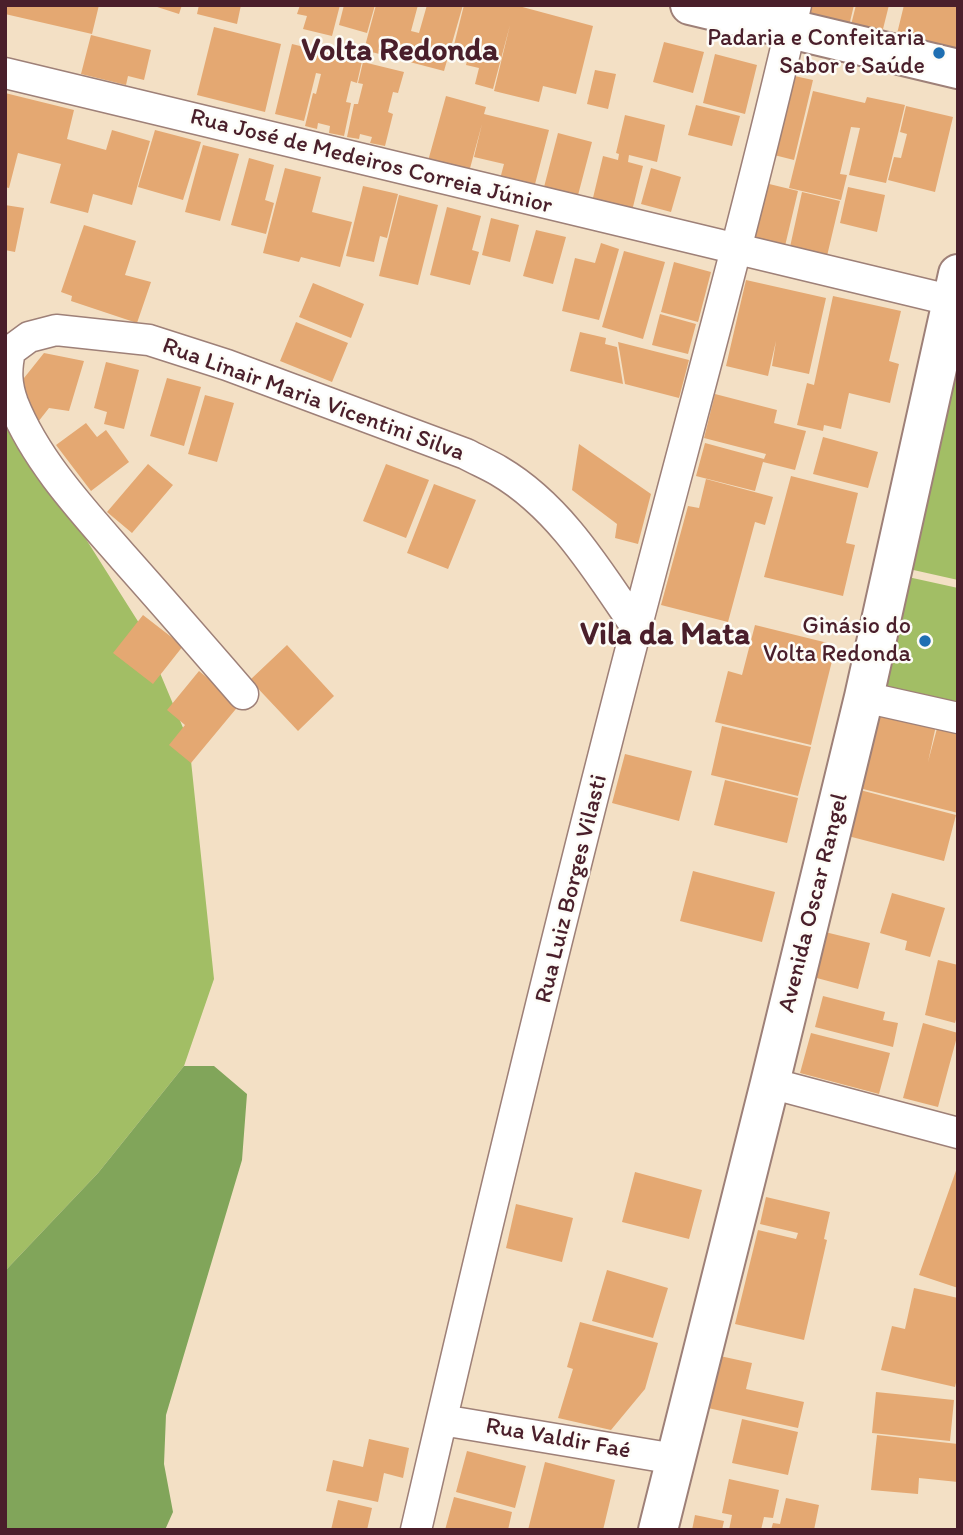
<!DOCTYPE html>
<meta charset="utf-8">
<style>
body{margin:0}
#map{position:relative;width:963px;height:1535px;overflow:hidden;background:#f3e0c5;font-family:Itim,sans-serif}
canvas{display:block}
.frame{position:absolute;inset:0;border:7px solid #4a1f2b;pointer-events:none}
</style>
<div id="map">
<canvas width="963" height="1535"></canvas>
<div class="frame"></div>
</div>
<script>
const c = document.querySelector('canvas').getContext('2d');
c.lineJoin = 'round';
function fill(path, color) { c.fillStyle = color; c.fill(path, 'evenodd'); }
function strokePath(path, color, width, dash) { c.strokeStyle = color; c.lineWidth = width; c.lineCap = dash ? 'butt' : 'round'; c.setLineDash(dash || []); c.stroke(path); }
function drawText(font, color, halo, rows, align = 'center') {
  c.font = font + ' Itim,sans-serif'; c.lineWidth = 5; c.setLineDash([]); c.textBaseline = 'middle'; c.strokeStyle = halo; c.fillStyle = color; for (const [text, x, y, turn = 0] of rows) {
    c.save(); c.translate(x, y); c.rotate((+turn || 0) * Math.PI / 180); c.textAlign = isNaN(turn) ? turn : align; if (halo) c.strokeText(text, 0, 0); c.fillText(text, 0, 0); c.restore();
  }
}
const green = new Path2D(`
 M 958,364 L 958,580 L 909,569 Z
 M 5,411 L 139,623 L 189,742 L 214,979 L 184,1066 L 98,1173 L 5,1271 Z
 M 908,577 L 958,588 L 958,713 L 880,694 Z`);
const forest = new Path2D(`
 M 184,1066 L 214,1066 L 247,1094 L 242,1160 L 166,1415 L 164,1464 L 173,1512 L 165,1530 L 5,1530 L 5,1271 L 98,1173 Z`);
const building = new Path2D(`
 M 5,5 L 99,5 L 92,34 L 5,14 Z
 M 151,5 L 182,5 L 179,14 Z
 M 199,5 L 241,5 L 237,24 L 197,14 Z
 M 300,5 L 340,5 L 332,36 L 303,29 L 307,16 L 297,14 Z
 M 344,5 L 375,5 L 367,33 L 339,25 Z
 M 376,5 L 418,5 L 411,31 L 419,33 L 427,5 L 463,5 L 444,71 L 364,50 Z
 M 464,5 L 515,5 L 593,26 L 576,94 L 543,86 L 539,102 L 494,91 L 510,25 L 493,89 L 475,84 L 479,68 L 466,65 L 470,49 L 454,45 Z
 M 810,5 L 854,5 L 849,26 L 808,16 Z
 M 856,5 L 889,5 L 882,33 L 851,25 Z
 M 904,5 L 958,5 L 958,47 L 944,50 L 896,38 Z
 M 214,27 L 281,44 L 265,112 L 197,95 Z
 M 91,35 L 151,50 L 144,80 L 128,76 L 126,85 L 81,74 Z
 M 664,42 L 704,52 L 693,93 L 653,82 Z
 M 292,44 L 362,61 L 357,83 L 351,81 L 346,102 L 351,103 L 344,136 L 329,133 L 330,126 L 318,123 L 317,129 L 305,126 L 313,93 L 316,94 L 321,74 L 316,73 L 304,121 L 275,114 Z
 M 715,54 L 757,65 L 745,114 L 703,103 Z
 M 363,62 L 404,72 L 398,93 L 393,92 L 388,112 L 393,114 L 385,146 L 370,143 L 372,137 L 360,134 L 359,139 L 347,137 L 354,104 L 358,104 L 363,84 L 358,83 Z
 M 595,70 L 616,74 L 608,109 L 587,104 Z
 M 785,74 L 813,80 L 794,160 L 766,153 Z
 M 813,91 L 865,103 L 867,97 L 905,105 L 886,183 L 849,175 L 860,128 L 851,127 L 840,174 L 847,175 L 841,200 L 789,188 Z
 M 5,93 L 74,110 L 67,139 L 106,150 L 112,130 L 150,141 L 132,205 L 93,194 L 88,213 L 50,203 L 61,164 L 18,153 L 9,188 L 5,187 Z
 M 446,96 L 486,107 L 484,114 L 549,130 L 534,188 L 500,179 L 504,164 L 474,157 L 482,124 L 469,172 L 428,161 Z
 M 696,105 L 740,116 L 732,146 L 688,135 Z
 M 906,106 L 953,117 L 935,192 L 888,180 L 894,157 L 901,158 L 907,134 L 900,132 Z
 M 625,115 L 665,125 L 657,162 L 629,155 L 628,162 L 643,166 L 632,211 L 592,202 L 603,156 L 618,160 L 619,154 L 616,153 Z
 M 155,130 L 201,142 L 183,200 L 138,187 Z
 M 558,133 L 592,142 L 577,199 L 543,191 Z
 M 203,145 L 239,154 L 220,221 L 185,212 Z
 M 249,158 L 274,165 L 265,200 L 274,203 L 266,234 L 231,225 Z
 M 285,168 L 321,177 L 312,212 L 352,222 L 340,267 L 301,257 L 299,262 L 263,253 Z
 M 651,168 L 681,177 L 671,212 L 641,204 Z
 M 761,182 L 798,191 L 785,246 L 748,237 Z
 M 363,186 L 398,194 L 387,238 L 380,236 L 374,262 L 346,256 Z
 M 848,187 L 885,195 L 877,232 L 840,223 Z
 M 802,192 L 840,201 L 827,256 L 790,247 Z
 M 399,195 L 438,205 L 418,285 L 379,276 Z
 M 5,205 L 24,208 L 15,252 L 5,250 Z
 M 447,207 L 481,216 L 472,250 L 479,252 L 470,285 L 430,275 Z
 M 491,218 L 519,225 L 510,262 L 482,255 Z
 M 84,225 L 136,241 L 125,275 L 151,282 L 137,323 L 71,301 L 72,296 L 61,292 Z
 M 536,230 L 566,237 L 553,284 L 523,276 Z
 M 601,243 L 619,249 L 599,320 L 562,311 L 575,258 L 595,263 Z
 M 624,251 L 665,262 L 643,339 L 602,327 Z
 M 674,262 L 711,272 L 698,322 L 661,312 Z
 M 746,280 L 826,298 L 809,374 L 772,366 L 776,341 L 768,376 L 726,366 Z
 M 313,283 L 364,304 L 351,338 L 299,317 Z
 M 833,296 L 901,311 L 889,361 L 899,364 L 890,403 L 849,393 L 841,429 L 824,425 L 823,431 L 797,425 L 807,383 L 814,385 Z
 M 660,314 L 696,324 L 688,354 L 652,345 Z
 M 296,322 L 348,343 L 332,382 L 280,361 Z
 M 580,332 L 606,338 L 605,344 L 617,347 L 623,384 L 570,371 Z
 M 618,342 L 689,360 L 679,398 L 625,384 Z
 M 44,353 L 84,361 L 69,411 L 49,408 L 38,422 L 20,383 Z
 M 106,362 L 139,370 L 124,429 L 104,424 L 107,412 L 94,408 Z
 M 167,378 L 201,387 L 184,446 L 150,436 Z
 M 715,394 L 777,410 L 774,423 L 806,431 L 795,470 L 763,462 L 755,491 L 696,476 L 705,443 L 764,459 L 766,454 L 704,438 Z
 M 205,395 L 234,403 L 217,462 L 188,454 Z
 M 86,423 L 97,437 L 106,430 L 129,462 L 91,491 L 56,445 Z
 M 823,437 L 878,452 L 868,488 L 813,474 Z
 M 579,444 L 651,494 L 638,544 L 615,538 L 617,524 L 572,490 Z
 M 148,464 L 173,485 L 132,533 L 107,512 Z
 M 386,464 L 429,480 L 406,538 L 363,521 Z
 M 791,476 L 858,493 L 846,543 L 855,545 L 843,596 L 764,577 Z
 M 706,479 L 773,497 L 765,525 L 755,522 L 728,622 L 661,605 L 688,506 L 699,508 Z
 M 434,484 L 476,500 L 448,569 L 407,553 Z
 M 143,615 L 183,646 L 153,684 L 113,653 Z
 M 755,625 L 836,645 L 811,745 L 715,722 L 728,671 L 742,675 Z
 M 287,645 L 334,696 L 298,731 L 250,680 Z
 M 199,671 L 240,704 L 191,763 L 169,745 L 185,725 L 167,710 Z
 M 881,707 L 937,721 L 928,762 L 939,721 L 958,726 L 958,813 L 859,788 Z
 M 722,726 L 811,747 L 798,796 L 711,775 Z
 M 625,754 L 692,771 L 679,821 L 612,803 Z
 M 725,780 L 798,798 L 787,843 L 714,825 Z
 M 860,790 L 956,815 L 944,861 L 848,836 Z
 M 693,871 L 775,892 L 762,942 L 680,921 Z
 M 892,893 L 945,908 L 930,957 L 905,950 L 907,941 L 880,933 Z
 M 825,932 L 870,943 L 858,989 L 813,977 Z
 M 938,960 L 958,965 L 958,1012 L 955,1023 L 925,1015 Z
 M 823,996 L 885,1012 L 883,1020 L 898,1023 L 893,1047 L 815,1027 Z
 M 923,1023 L 958,1033 L 938,1107 L 903,1098 Z
 M 811,1033 L 890,1053 L 879,1094 L 800,1073 Z
 M 958,1165 L 958,1288 L 919,1275 Z
 M 635,1172 L 702,1190 L 689,1239 L 622,1222 Z
 M 766,1197 L 830,1212 L 824,1239 L 827,1240 L 804,1340 L 735,1324 L 758,1230 L 796,1239 L 798,1233 L 760,1224 Z
 M 516,1204 L 573,1218 L 562,1262 L 506,1248 Z
 M 607,1270 L 668,1288 L 653,1338 L 592,1321 Z
 M 914,1288 L 958,1298 L 958,1374 L 955,1387 L 881,1370 L 892,1326 L 905,1329 Z
 M 580,1322 L 658,1343 L 645,1389 L 611,1430 L 558,1418 L 573,1369 L 567,1367 Z
 M 720,1356 L 752,1363 L 746,1389 L 804,1402 L 798,1428 L 708,1408 Z
 M 876,1392 L 954,1400 L 950,1441 L 872,1433 Z
 M 742,1419 L 798,1432 L 788,1475 L 732,1463 Z
 M 877,1435 L 958,1444 L 958,1482 L 919,1478 L 918,1494 L 871,1490 Z
 M 369,1439 L 409,1448 L 403,1478 L 384,1473 L 378,1502 L 326,1491 L 333,1460 L 363,1467 Z
 M 467,1451 L 526,1466 L 515,1508 L 456,1492 Z
 M 545,1462 L 615,1480 L 603,1530 L 528,1530 Z
 M 729,1479 L 779,1490 L 773,1518 L 764,1517 L 761,1530 L 729,1530 L 732,1515 L 722,1513 Z
 M 454,1497 L 512,1512 L 508,1530 L 445,1530 Z
 M 786,1498 L 819,1505 L 814,1530 L 771,1530 L 773,1523 L 780,1524 Z
 M 338,1500 L 372,1508 L 367,1530 L 331,1530 Z
 M 695,1515 L 724,1521 L 722,1530 L 692,1530 Z`);
const minor = new Path2D(`
 M 5,73 L 958,302
 M 243,694 C 204,649 164,603 124,558 C 83,511 36,461 13,403 C 6,384 6,370 10,351 L 29,337 L 56,330 L 149,340 L 227,365 L 466,454 C 477,460 489,465 499,471 C 560,507 598,571 637,628
 M 864,697 L 958,718
 M 770,1083 L 958,1133
 M 442,1420 L 675,1459
 M 416,1530 C 486,1227 559,925 637,625 C 691,418 748,213 796,5`);
const major = new Path2D(`
 M 690,5 L 958,69
 M 658,1530 L 770,1083 L 864,697 L 958,274`);
const markers = [
 [939,53,7,"#1f6fb2"],
 [925,641,7,"#1f6fb2"]
];
const poiNames = [
 ["Padaria e Confeitaria",925,39],
 ["Sabor e Saúde",925,67],
 ["Ginásio do",911,627],
 ["Volta Redonda",911,655]
];
const streetNames = [
 ["Rua José de Medeiros Correia Júnior",371,162,14],
 ["Rua Linair Maria Vicentini Silva",313,400,20],
 ["Rua Luiz Borges Vilasti",572,889,-76],
 ["Avenida Oscar Rangel",814,903,-76],
 ["Rua Valdir Faé",558,1439,10]
];
const districtNames = [
 ["Volta Redonda",400,52],
 ["Vila da Mata",665,636]
];
fill(green, '#a2be65');
fill(forest, '#81a55a');
fill(building, '#e4a872');
strokePath(minor, '#9e8078', 33);
strokePath(major, '#9e8078', 42);
strokePath(minor, '#fff', 30);
strokePath(major, '#fff', 38);
for (const [x, y, r, color] of markers) { const dot = new Path2D(); dot.arc(x, y, r, 0, 2 * Math.PI); c.fillStyle = color; c.fill(dot); strokePath(dot, '#fdfcf7', 2.5); }
drawText('24px', '#4a1f2b', '#fdfcf7', poiNames, 'right');
drawText('24px', '#4a1f2b', '#fdfcf7', streetNames);
drawText('bold 32px', '#4a1f2b', '#fdfcf7', districtNames);
</script>
